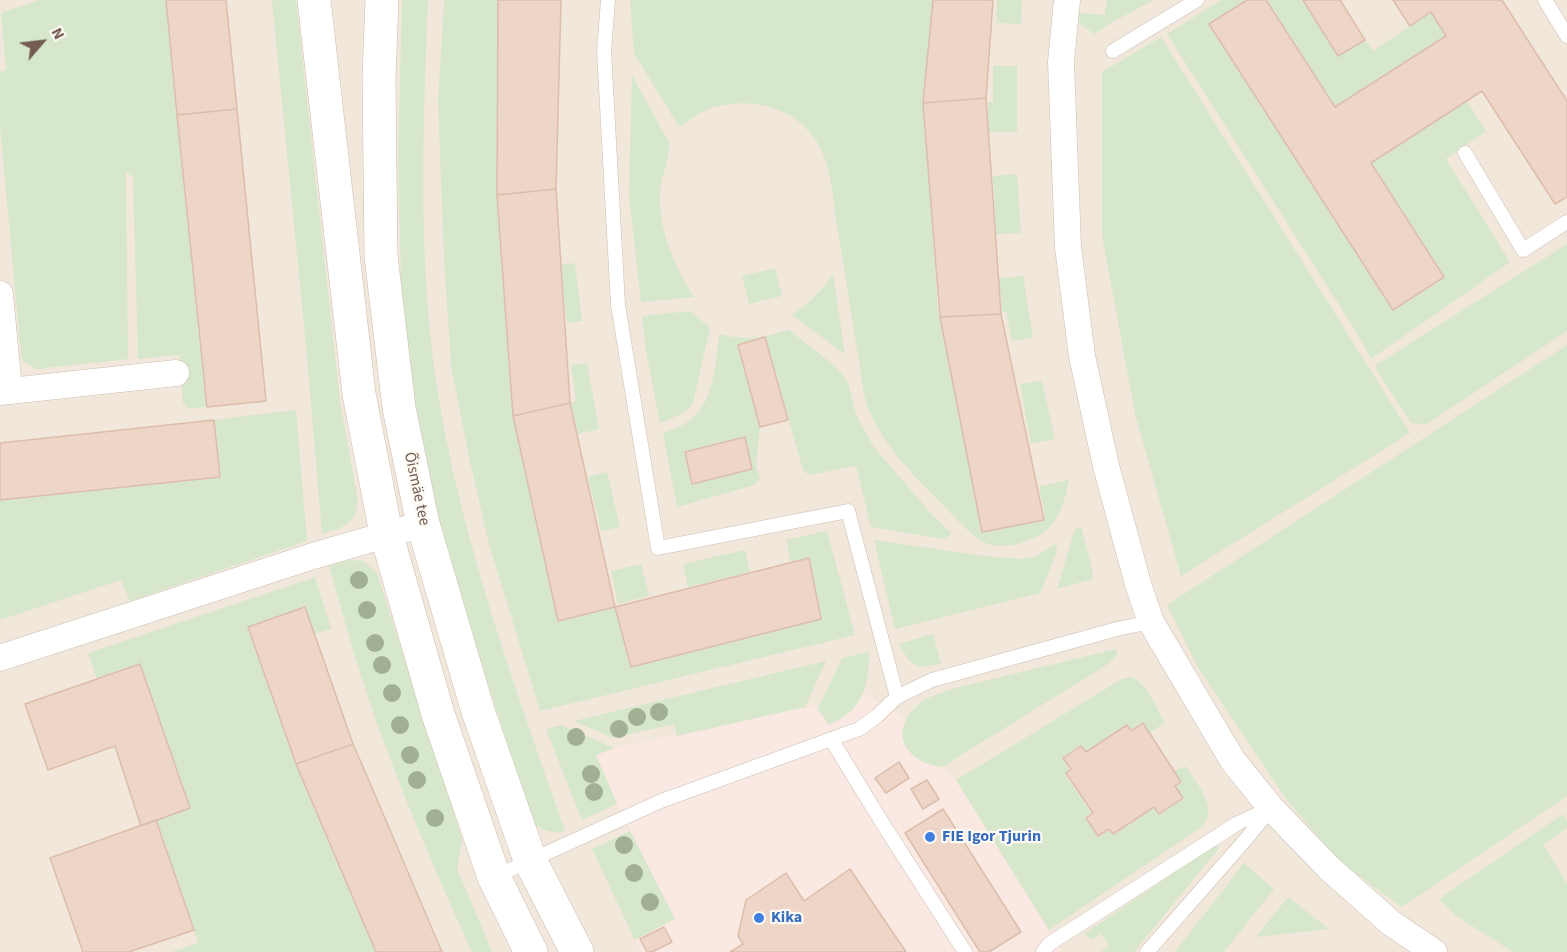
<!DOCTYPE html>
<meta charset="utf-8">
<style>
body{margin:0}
#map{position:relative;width:1567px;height:952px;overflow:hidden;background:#fbf5ec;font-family:"Source Sans 3",sans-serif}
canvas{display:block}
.north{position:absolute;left:12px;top:12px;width:60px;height:60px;-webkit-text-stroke:4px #fdf9f3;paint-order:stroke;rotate:62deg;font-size:16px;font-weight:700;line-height:24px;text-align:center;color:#735d52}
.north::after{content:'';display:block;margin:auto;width:21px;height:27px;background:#735d52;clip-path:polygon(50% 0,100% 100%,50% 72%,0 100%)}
</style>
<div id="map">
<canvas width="1567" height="952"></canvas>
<div class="north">N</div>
</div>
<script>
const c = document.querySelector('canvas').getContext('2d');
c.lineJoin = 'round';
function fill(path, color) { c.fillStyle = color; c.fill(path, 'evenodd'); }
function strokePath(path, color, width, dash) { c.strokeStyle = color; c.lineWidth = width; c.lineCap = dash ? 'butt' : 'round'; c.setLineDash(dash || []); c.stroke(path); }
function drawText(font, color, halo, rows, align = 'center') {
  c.font = font + ' "Source Sans 3",sans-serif'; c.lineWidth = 4.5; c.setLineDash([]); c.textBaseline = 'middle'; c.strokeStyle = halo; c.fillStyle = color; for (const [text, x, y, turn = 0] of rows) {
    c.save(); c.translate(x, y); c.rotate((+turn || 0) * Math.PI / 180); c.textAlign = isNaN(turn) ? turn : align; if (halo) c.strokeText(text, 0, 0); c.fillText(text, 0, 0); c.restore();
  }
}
const residential = new Path2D(`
 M 0,0 L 1567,0 L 1567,952 L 0,952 Z`);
const commercial = new Path2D(`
 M 864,693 L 906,719 L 903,738 L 906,749 L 915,757 L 927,764 L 942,767 L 956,780 L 1061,950 L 1059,952 L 642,952 L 635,940 L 675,919 L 617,804 L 596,755 L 614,748 L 813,706 L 830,725 L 853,710 Z`);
const green = new Path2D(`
 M 39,0 L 166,0 L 207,407 L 189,409 L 183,403 L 179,355 L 138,359 L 133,177 L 126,172 L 128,359 L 37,369 L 23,362 L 21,354 L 0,126 L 0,72 L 6,70 L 1,13 Z
 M 272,0 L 296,0 L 340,401 L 358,501 C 355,526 343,527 322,534 L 307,357 Z
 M 402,0 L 428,0 C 423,125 418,258 436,381 C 459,535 514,684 565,831 C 551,834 545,831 533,824 L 441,537 L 421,443 L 410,371 L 401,282 L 398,154 Z
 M 444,0 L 498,0 L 497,195 L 513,416 L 558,620 L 615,607 L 632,667 L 821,619 L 809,559 L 791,563 L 786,540 L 827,531 L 855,635 L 540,711 L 489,544 L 469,457 L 451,365 L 444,259 L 438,102 Z
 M 630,0 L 936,0 L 925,105 L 938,316 L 942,317 L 983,531 L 1045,518 L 1039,486 L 1069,480 C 1063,510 1055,532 1024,542 C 1015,545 998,548 988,544 C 975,539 956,519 947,509 C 918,480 885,448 869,410 C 862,394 862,377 859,361 C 851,316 845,271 837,226 C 833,200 831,160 815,139 C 793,106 750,97 714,107 C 702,110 689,121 679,127 L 634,53 Z
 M 997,0 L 1022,0 L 1021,24 L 996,23 Z
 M 1107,0 L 1154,0 L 1109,24 L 1095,34 L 1081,25 L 1078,13 L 1105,15 Z
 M 1221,0 L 1247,0 L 1210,24 L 1393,310 L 1444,277 L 1371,163 L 1467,101 L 1486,131 L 1446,159 L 1510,262 L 1371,359 L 1357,333 L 1167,34 Z
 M 1266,0 L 1303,0 L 1338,56 L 1365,40 L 1373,51 L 1431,12 L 1446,36 L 1335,107 Z
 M 1161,37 L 1410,433 L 1181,576 L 1135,414 L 1102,235 L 1102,72 Z
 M 993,66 L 1017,66 L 1017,132 L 988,132 L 988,102 L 993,102 Z
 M 632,75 L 669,143 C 670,160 661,176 660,193 C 659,232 674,265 694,297 L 641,302 L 629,196 Z
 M 1017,174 L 1021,233 L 996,234 L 993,176 Z
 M 1567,244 L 1567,331 L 1427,424 L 1411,423 L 1377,371 L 1376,365 Z
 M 575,263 L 582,321 L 567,323 L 560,265 Z
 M 775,268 L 782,296 L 749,304 L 742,276 Z
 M 833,274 L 845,354 L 792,315 C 808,304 822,291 833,274 Z
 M 1023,276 L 1033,337 L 1012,341 L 1006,312 L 1002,312 L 999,278 Z
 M 690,311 L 710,328 L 693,403 L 686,412 L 660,423 L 646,351 L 642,316 Z
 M 789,330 L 836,367 L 848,382 L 856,414 L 873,446 L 934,517 L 952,534 L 943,539 L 871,527 L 856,466 L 809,475 L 803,470 L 765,337 L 738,345 L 760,427 L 756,466 L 760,479 L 754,485 L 677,507 L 663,433 C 674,429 688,424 696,415 C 713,398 717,358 719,334 C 748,341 761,338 789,330 Z
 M 1567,345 L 1567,796 L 1402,907 L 1341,863 L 1287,800 L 1199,669 L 1167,605 Z
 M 587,363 L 599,429 L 578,434 L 571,403 L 576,401 L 571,365 Z
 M 1038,381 L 1042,382 L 1055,439 L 1031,444 L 1020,384 Z
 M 296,410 L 307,541 L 130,601 L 121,580 L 0,620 L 0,500 L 220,477 L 214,420 Z
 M 607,472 L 620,527 L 601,531 L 588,477 Z
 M 1081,527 L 1093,573 L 1092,579 L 1057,589 L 1075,529 Z
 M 874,540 L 985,556 L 1023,559 L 1036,556 L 1057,543 L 1056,554 L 1040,593 L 895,629 Z
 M 745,550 L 750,572 L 688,587 L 683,564 Z
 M 349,560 L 363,561 L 377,573 L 462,839 L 457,868 L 492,952 L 472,952 C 441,884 411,815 385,745 C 363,687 346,627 329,566 Z
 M 641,564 L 649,596 L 618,604 L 611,571 Z
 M 315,577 L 331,629 L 314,634 L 249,628 L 296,764 L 376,952 L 171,952 L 198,943 L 156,820 L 190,808 L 140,664 L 97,679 L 88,653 Z
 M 933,634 L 941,664 L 919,667 L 909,661 L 899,644 Z
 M 1116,649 L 1117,655 L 1108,664 L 942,767 C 906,762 887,733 918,705 C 928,696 943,692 956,688 Z
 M 869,652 C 869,686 863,710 829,725 L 818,709 L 842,658 Z
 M 826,661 L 805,707 L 677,736 L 674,724 L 613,738 L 574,721 Z
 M 1131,677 C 1148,684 1156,708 1165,723 L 1150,732 L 1143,723 L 1132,730 L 1127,724 L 1086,751 L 1081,745 L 1063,757 L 1069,769 L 1065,774 L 1091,813 L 1086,818 L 1098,838 L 1109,830 L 1113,835 L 1154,808 L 1159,815 L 1184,798 L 1176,787 L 1182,782 L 1174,771 L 1185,766 C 1197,783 1218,806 1203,826 L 1049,930 L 956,780 L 1122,679 Z
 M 561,725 L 614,748 L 596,755 L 617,804 L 582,820 L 546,729 Z
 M 1563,814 L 1567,821 L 1567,828 L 1543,845 L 1567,883 L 1567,952 L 1513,952 L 1455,915 L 1439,899 Z
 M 630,831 L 675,919 L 635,940 L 592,849 Z
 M 1214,846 L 1220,847 L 1134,952 L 1101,952 L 1109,945 L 1101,934 L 1091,940 L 1085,933 Z
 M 1244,863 L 1274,889 L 1224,952 L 1175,952 Z
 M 1288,897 L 1329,929 L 1256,937 Z`);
const building = new Path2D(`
 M 166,0 L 226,0 L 237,109 L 177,115 Z
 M 498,0 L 561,0 L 556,189 L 497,195 Z
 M 933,0 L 993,0 L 986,98 L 923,103 Z
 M 1247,0 L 1266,0 L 1335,107 L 1446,36 L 1431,12 L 1410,26 L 1393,0 L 1502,0 L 1567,101 L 1567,197 L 1555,204 L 1482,91 L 1371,163 L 1444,277 L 1393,310 L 1209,24 Z
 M 1303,0 L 1340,0 L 1365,40 L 1338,56 Z
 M 986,98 L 1001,314 L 940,317 L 923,103 Z
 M 237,109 L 266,401 L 207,407 L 177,115 Z
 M 556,189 L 570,403 L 513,416 L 497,195 Z
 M 1001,314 L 1044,520 L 982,532 L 940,317 Z
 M 765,337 L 788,420 L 760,427 L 738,345 Z
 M 570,403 L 615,607 L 558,621 L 513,416 Z
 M 214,420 L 220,477 L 0,500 L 0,443 Z
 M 745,437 L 752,469 L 692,484 L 685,452 Z
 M 809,558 L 821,619 L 631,667 L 615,607 Z
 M 305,607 L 353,744 L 296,764 L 248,627 Z
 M 140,664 L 190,808 L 141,826 L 115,746 L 48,770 L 25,704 Z
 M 1143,723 L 1181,782 L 1175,786 L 1183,798 L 1159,814 L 1154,807 L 1113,834 L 1109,829 L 1098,836 L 1086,818 L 1093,813 L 1066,773 L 1071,769 L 1063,758 L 1081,746 L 1086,752 L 1127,725 L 1131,731 Z
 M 353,744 L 367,776 L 442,952 L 376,952 L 296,764 Z
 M 899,762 L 909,778 L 886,793 L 875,778 Z
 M 927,780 L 939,799 L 923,809 L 911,789 Z
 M 943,809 L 1021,932 L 989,952 L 980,952 L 905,833 Z
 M 156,820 L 194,930 L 129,952 L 83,952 L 50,858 Z
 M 850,869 L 906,952 L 730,952 L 743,944 L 738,936 L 746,900 L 786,873 L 804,901 Z
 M 664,927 L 672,942 L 652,952 L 647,952 L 640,939 Z`);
const lane = new Path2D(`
 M 1545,0 L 1567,36
 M 1113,51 L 1197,0
 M 1465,153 L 1523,250 L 1567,222
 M 897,697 L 932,680 L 1117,629 L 1151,622
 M 831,739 L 883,824 L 965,952
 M 494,877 L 661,801 L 859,729 L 877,716 L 897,697 L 848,511 L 658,548 L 618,305 L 604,51 L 608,0
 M 1043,952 L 1049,944 L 1238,823 L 1271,808 L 1247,838 L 1147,952`);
const street = new Path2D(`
 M 1067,0 L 1061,62 L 1068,247 L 1082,356 L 1106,466 L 1138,584 L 1151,622 L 1233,761 L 1271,808 L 1329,868 L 1391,923 L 1434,952
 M 0,294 L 9,390
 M 0,392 L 176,373
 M 0,658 L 313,556 L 423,524`);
const secondary = new Path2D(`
 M 314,0 L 359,394 L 386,533 L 438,714 L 494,877 L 531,952
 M 382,0 L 379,77 L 381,256 L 399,408 L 423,524 L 478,711 L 530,860 L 577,952`);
const trees = [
 [359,580],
 [367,610],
 [375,643],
 [382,665],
 [392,693],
 [659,712],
 [637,717],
 [400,725],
 [619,729],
 [576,737],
 [410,755],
 [591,774],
 [417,780],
 [594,792],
 [435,818],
 [624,845],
 [634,873],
 [650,902]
];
const markers = [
 [930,837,6,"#3f7fe0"],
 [759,918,6,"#3f7fe0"]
];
const streetNames = [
 ["Õismäe tee",416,489,78]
];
const shopNames = [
 ["FIE Igor Tjurin",942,837],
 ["Kika",771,918]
];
fill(residential, '#f1e7db');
fill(commercial, '#f9e9e2');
fill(green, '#d7e7cc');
fill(building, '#edd6c7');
strokePath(building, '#ddbdaa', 1.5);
strokePath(lane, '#ccbeb3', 15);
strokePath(street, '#ccbeb3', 27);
strokePath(secondary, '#cebeb1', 34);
strokePath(lane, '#fff', 14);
strokePath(street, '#fff', 26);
strokePath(secondary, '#fff', 33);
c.fillStyle = '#a1b093';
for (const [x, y] of trees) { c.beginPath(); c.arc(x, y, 9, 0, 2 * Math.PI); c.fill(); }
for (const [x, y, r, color] of markers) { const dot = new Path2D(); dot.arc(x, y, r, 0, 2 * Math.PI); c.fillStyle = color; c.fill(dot); strokePath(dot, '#fdf9f3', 2); }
drawText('16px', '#735d52', '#fdf9f3', streetNames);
drawText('bold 16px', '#366cbe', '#fdf9f3', shopNames, 'left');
</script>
